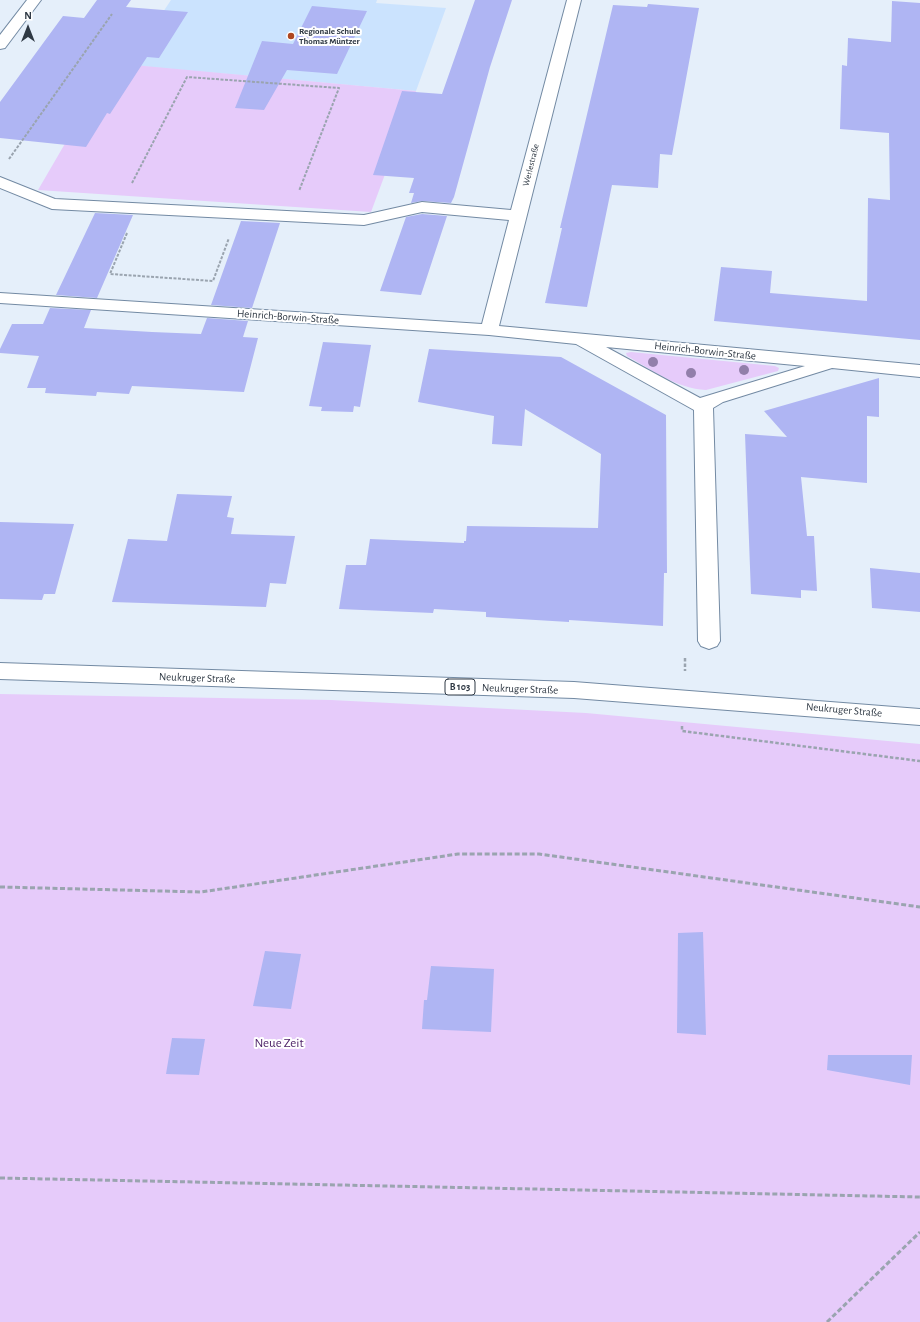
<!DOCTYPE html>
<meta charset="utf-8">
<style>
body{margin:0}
#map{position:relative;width:920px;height:1322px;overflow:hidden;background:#e5effa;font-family:"Alegreya Sans",sans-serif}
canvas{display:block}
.north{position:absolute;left:8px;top:8px;width:40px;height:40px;-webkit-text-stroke:3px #fff;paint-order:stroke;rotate:0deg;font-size:11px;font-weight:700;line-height:16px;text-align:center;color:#2f3944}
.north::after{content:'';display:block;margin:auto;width:14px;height:18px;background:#2f3944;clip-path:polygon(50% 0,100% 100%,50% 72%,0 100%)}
</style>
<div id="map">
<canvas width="920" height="1322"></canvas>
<div class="north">N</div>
</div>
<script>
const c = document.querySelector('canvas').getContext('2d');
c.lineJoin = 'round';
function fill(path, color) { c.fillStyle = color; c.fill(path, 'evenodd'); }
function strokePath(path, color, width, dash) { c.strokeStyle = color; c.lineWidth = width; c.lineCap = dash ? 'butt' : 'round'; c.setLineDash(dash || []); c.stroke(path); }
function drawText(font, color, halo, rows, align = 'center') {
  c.font = font + ' "Alegreya Sans",sans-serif'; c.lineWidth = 4; c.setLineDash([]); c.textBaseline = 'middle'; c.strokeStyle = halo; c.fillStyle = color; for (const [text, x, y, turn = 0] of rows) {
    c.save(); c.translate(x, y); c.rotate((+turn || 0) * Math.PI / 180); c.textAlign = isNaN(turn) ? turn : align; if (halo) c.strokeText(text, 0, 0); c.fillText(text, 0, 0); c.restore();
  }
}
const built = new Path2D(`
 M 171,0 L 377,0 L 376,3 L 446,8 L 416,91 L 128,65 Z`);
const green = new Path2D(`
 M 112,63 L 416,91 L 371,212 L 38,190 Z
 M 631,352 L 775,366 L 779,368 L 778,371 L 706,390 C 677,389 651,369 627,356 L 626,353 Z
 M 0,694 L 331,700 L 586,713 L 920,744 L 920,1322 L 0,1322 Z`);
const building = new Path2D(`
 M 97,0 L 131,0 L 126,7 L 188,12 L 159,58 L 147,57 L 110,114 L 107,113 L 86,147 L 0,138 L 0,102 L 63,16 L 84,18 Z
 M 475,0 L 512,0 L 490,67 L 454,197 L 451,203 L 422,201 L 411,203 L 414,193 L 409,193 L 414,178 L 373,175 L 402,91 L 442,94 Z
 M 892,1 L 920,3 L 920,340 L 714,321 L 721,267 L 772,271 L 770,293 L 867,301 L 868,198 L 890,200 L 889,133 L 840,129 L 842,65 L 847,66 L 848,38 L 891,42 Z
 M 648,4 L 699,8 L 672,155 L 660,154 L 658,188 L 612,185 L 587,307 L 545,303 L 562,228 L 560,228 L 613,5 L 647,7 Z
 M 312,6 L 367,11 L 337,74 L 287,70 L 264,110 L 235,108 L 262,41 L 293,44 Z
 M 95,213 L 133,215 L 97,298 L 56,295 Z
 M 422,214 L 447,216 L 421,295 L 380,291 L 406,217 Z
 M 241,221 L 280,223 L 252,308 L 211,305 Z
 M 50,308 L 91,310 L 84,328 L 152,332 L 201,334 L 207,318 L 248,321 L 243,337 L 258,338 L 244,392 L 132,386 L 129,394 L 97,392 L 96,396 L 45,393 L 46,388 L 27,388 L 39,356 L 0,353 L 0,349 L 12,324 L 43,324 Z
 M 323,342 L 371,345 L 360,407 L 354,406 L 353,412 L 321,411 L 322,407 L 309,406 Z
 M 429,349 L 561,357 L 666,415 L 667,573 L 664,573 L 663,626 L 569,620 L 569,622 L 486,617 L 486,612 L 434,609 L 433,613 L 339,609 L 346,565 L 366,565 L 370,539 L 464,543 L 464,541 L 466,541 L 467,526 L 598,528 L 601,454 L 525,409 L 522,446 L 492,444 L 494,416 L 418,402 Z
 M 879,378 L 879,417 L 867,416 L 867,483 L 801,477 L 807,536 L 814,536 L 817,591 L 801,590 L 801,598 L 751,594 L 745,434 L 787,437 L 764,411 Z
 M 177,494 L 232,496 L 227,517 L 234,518 L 231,534 L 295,536 L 286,584 L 270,583 L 266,607 L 112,602 L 128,539 L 167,541 Z
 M 0,522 L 74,524 L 55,594 L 44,594 L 42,600 L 0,599 Z
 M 870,568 L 920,573 L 920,612 L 872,608 Z
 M 703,932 L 706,1035 L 677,1033 L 678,933 Z
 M 265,951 L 301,954 L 291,1009 L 253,1006 Z
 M 431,966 L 494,969 L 491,1032 L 422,1029 L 424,1000 L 427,1000 Z
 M 172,1038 L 205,1039 L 199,1075 L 166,1074 Z
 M 828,1055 L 912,1055 L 910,1085 L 827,1070 Z`);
const pathFar2 = new Path2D(`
 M 9,159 L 112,14
 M 132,183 L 187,77 L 339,88 L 299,191
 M 127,233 L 110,274 L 213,281 L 229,238`);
const pathFar1 = new Path2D(`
 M 685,658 L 685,671
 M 682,726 L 682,731 L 920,761`);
const path = new Path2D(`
 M 0,887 L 201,892 L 458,854 L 539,854 L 920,907
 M 0,1178 L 920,1197
 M 827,1322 L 920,1232`);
const minor = new Path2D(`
 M 27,0 L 41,0 L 5,48 L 0,49 L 0,35 Z
 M 567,0 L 581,0 L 499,326 L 920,365 L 920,377 L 832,368 L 723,402 L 713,408 L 720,641 L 717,646 L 709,649 L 701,646 L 698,641 L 694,410 L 576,344 L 489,335 L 0,303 L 0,293 L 482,324 L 509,220 L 422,212 L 364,225 L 52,209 L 0,188 L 0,177 L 55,199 L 364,215 L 422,202 L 511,210 ZM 606,347 L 805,366 L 700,398 Z`);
const major = new Path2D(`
 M 0,663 L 574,682 L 920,709 L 920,725 L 574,698 L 0,679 Z`);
const trees = [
 [653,362],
 [744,370],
 [691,373]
];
const markers = [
 [291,36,4,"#ae4721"]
];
const farPoinames = [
 ["Regionale Schule",299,31],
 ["Thomas Müntzer",299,41]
];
const farStreetnames = [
 ["Werlestraße",531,165,-76]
];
const shields = [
 [460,687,30]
];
const shieldNames = [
 ["B 103",460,687]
];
const streetNames = [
 ["Heinrich-Borwin-Straße",288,317,4],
 ["Heinrich-Borwin-Straße",705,351,6],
 ["Neukruger Straße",197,678,2],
 ["Neukruger Straße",520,689,2],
 ["Neukruger Straße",844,710,5]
];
const nearParknames = [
 ["Neue Zeit",279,1043]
];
fill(built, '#cbe3fe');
fill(green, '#e6cbfa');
fill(building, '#afb5f3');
strokePath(minor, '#738aa3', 2);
strokePath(major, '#738aa3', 2);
strokePath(pathFar2, '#9aa4af', 2, [3, 1.5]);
strokePath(pathFar1, '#9aa4af', 2.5, [3.5, 2]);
strokePath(path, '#9aa4af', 3, [5, 2.5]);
fill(minor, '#fff');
fill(major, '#fff');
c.fillStyle = '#927faa';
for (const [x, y] of trees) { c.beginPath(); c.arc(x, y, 5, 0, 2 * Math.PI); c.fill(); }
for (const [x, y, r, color] of markers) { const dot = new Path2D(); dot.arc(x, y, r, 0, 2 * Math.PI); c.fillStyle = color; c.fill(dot); strokePath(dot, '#fff', 1.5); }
drawText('bold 9px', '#2f3944', '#fff', farPoinames, 'left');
drawText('9px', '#2f3944', '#fff', farStreetnames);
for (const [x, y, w] of shields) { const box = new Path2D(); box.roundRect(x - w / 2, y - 8, w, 16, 3); c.fillStyle = '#fff'; c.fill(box); strokePath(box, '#2f3944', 1); }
drawText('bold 10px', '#2f3944', null, shieldNames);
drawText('11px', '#2f3944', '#fff', streetNames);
drawText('13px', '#4e2368', '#fff', nearParknames);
</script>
